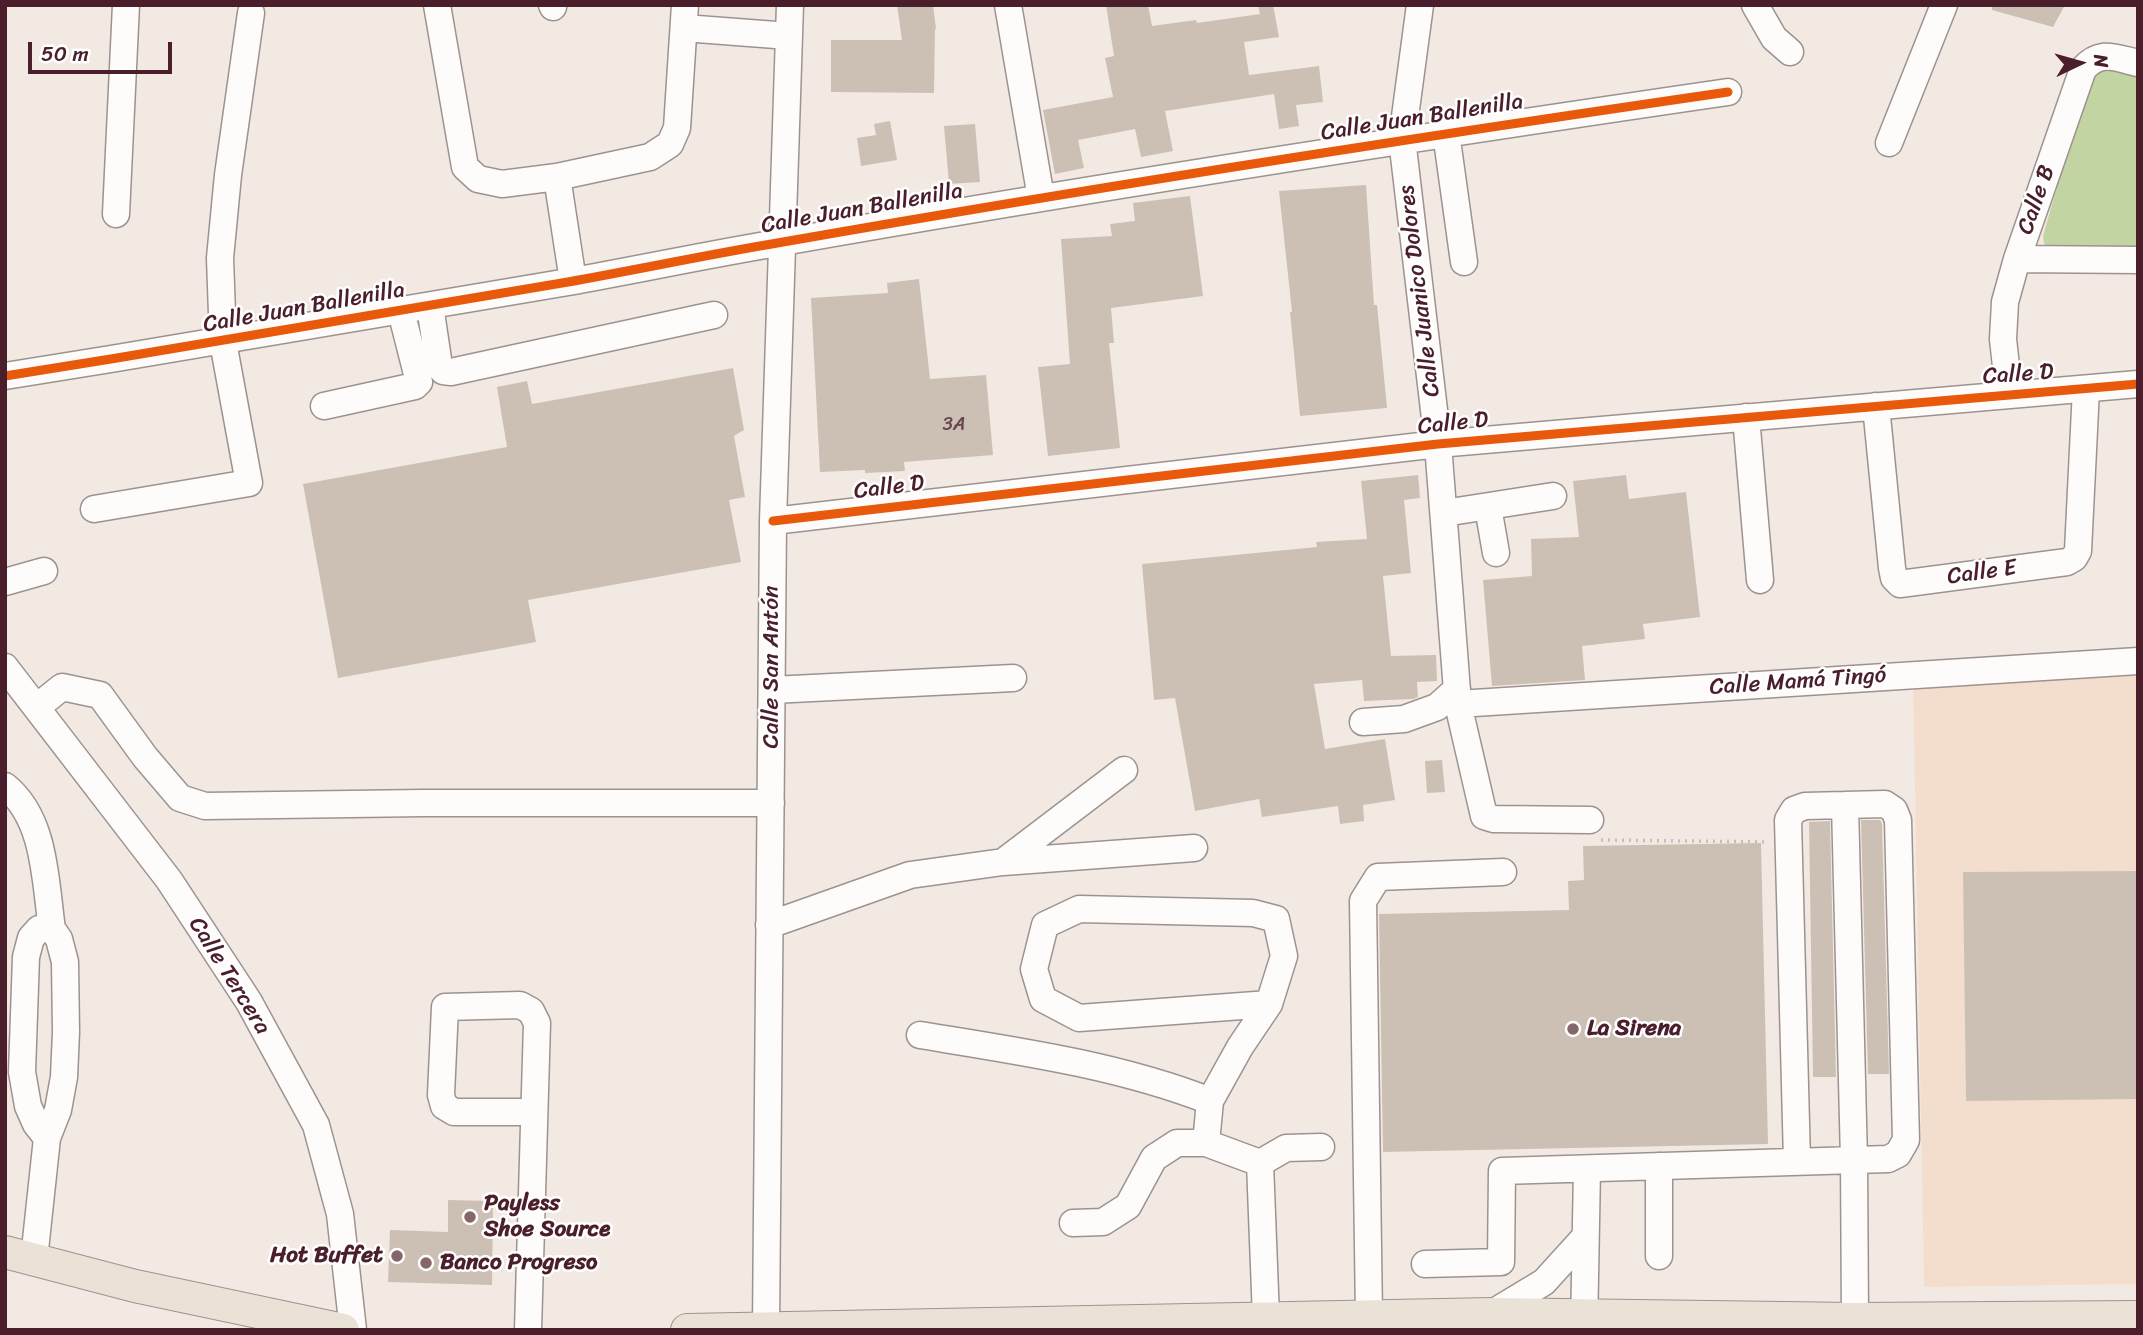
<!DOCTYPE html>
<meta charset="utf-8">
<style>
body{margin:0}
#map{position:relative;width:2143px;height:1335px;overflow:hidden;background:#f2eae2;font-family:Sriracha,sans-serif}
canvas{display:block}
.frame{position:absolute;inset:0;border:7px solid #4a1f2b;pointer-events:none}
.north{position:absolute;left:2045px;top:28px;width:70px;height:70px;-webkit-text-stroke:5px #fff;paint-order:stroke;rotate:85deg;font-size:19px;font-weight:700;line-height:28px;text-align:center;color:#4a1f2b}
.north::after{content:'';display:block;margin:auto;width:24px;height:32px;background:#4a1f2b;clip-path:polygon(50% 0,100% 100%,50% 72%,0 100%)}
.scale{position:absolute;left:28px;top:42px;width:144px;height:32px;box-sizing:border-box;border:4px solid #4a1f2b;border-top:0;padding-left:9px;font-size:21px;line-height:24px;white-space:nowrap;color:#4a1f2b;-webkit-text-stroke:5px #fff;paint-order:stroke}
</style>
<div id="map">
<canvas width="2143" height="1335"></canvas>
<div class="frame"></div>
<div class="north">N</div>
<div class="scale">50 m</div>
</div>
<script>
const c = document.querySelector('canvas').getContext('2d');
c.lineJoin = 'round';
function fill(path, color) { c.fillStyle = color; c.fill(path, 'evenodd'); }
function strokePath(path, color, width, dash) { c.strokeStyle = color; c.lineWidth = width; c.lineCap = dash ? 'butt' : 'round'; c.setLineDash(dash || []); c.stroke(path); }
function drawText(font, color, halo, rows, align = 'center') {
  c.font = font + ' Sriracha,sans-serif'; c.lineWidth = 5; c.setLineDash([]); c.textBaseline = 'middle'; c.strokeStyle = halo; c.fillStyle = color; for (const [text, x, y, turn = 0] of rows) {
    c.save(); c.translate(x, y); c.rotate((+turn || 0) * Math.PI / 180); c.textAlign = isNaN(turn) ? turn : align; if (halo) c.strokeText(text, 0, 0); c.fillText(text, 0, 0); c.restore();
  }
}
const built = new Path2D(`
 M 2138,671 L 2138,1284 L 1924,1287 L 1913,681 Z`);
const green = new Path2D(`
 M 2094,66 L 2138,70 L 2138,248 L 2048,249 L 2044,243 L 2043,236 L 2089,74 Z`);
const building = new Path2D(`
 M 897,5 L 933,5 L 936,29 L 935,29 L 934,93 L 831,92 L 831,40 L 902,40 Z
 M 1106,5 L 1148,5 L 1152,26 L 1196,20 L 1197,23 L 1260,14 L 1258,5 L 1273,5 L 1279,37 L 1244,42 L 1249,75 L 1319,66 L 1323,102 L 1296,105 L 1299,126 L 1279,129 L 1274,94 L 1165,111 L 1173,151 L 1141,157 L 1135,129 L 1078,140 L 1084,168 L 1055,174 L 1043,110 L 1113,97 L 1105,58 L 1114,56 Z
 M 1992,5 L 2065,5 L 2053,27 L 1992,10 Z
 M 890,121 L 897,160 L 861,166 L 857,138 L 876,135 L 874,124 Z
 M 975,124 L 980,182 L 949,184 L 944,126 Z
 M 1366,185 L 1374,305 L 1377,305 L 1387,408 L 1300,416 L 1290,312 L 1292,312 L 1279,191 Z
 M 1190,196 L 1203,296 L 1111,308 L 1114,343 L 1109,343 L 1120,448 L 1048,456 L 1038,367 L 1070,364 L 1061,239 L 1112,236 L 1110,224 L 1135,221 L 1133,203 Z
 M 919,279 L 930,379 L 986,375 L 993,455 L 904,462 L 905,471 L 865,473 L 865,470 L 820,472 L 811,298 L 888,293 L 887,283 Z
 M 733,368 L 744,430 L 734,436 L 745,497 L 729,500 L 741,562 L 528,600 L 536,642 L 338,678 L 303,484 L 507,447 L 497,387 L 527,381 L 532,404 Z
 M 1418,475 L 1420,498 L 1404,500 L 1411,573 L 1383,576 L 1391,656 L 1436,655 L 1437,681 L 1417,682 L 1418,697 L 1413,699 L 1364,701 L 1362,680 L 1314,684 L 1325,749 L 1385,739 L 1395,800 L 1363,805 L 1364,821 L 1340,824 L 1338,806 L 1262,817 L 1259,799 L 1195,811 L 1175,698 L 1154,700 L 1142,564 L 1317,547 L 1316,542 L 1367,539 L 1361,481 Z
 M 1626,475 L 1629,499 L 1686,492 L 1700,617 L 1643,624 L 1645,639 L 1582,646 L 1585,680 L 1492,686 L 1483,580 L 1532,576 L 1531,539 L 1579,537 L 1573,481 Z
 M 1442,760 L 1445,792 L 1427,793 L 1425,761 Z
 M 1861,820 L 1880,820 L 1882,823 L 1889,1074 L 1868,1074 Z
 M 1830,821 L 1836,1077 L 1813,1077 L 1809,822 Z
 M 1761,843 L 1768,1144 L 1383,1152 L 1379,914 L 1569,910 L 1568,881 L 1584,880 L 1583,846 Z
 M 2138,871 L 2138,1099 L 1966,1101 L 1963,872 Z
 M 448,1200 L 493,1201 L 492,1285 L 388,1282 L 390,1230 L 448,1232 Z`);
const path = new Path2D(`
 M 1601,840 L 1768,842`);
const minor = new Path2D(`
 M 437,5 L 465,167 L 478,179 L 502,184 L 557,177 L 650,157 L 670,144 L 677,128 L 685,5
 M 552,5 L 553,7
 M 1008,5 L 1041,198
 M 1420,5 L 1402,139 L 1438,444 L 1458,704 L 1484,816 L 1494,819 L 1590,820
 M 1755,5 L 1774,38 L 1790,52
 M 684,28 L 789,36
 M 1446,133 L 1464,262
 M 1889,143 L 1944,5
 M 557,177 L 573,281
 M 116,214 L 126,5
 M 2017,259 L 2138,260
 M 430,306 L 439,366 L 443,371 L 451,372 L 714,315
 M 5,376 C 193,346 381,315 568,282 C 640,269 711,254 783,242 C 1097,187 1412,138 1728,92
 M 2009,394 L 2003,339 L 2005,302 L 2017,259 L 2083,69 C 2101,49 2115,58 2138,63
 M 324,406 L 415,386 L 419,382 L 401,311
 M 1876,406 L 1892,568 L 1894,578 L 1900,584 L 2067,562 L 2074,558 L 2078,551 L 2086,389
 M 1746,417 L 1760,580
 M 1488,507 L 1496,553
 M 94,509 L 249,483 L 223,342 L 220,258 L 228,175 L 251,13
 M 1444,513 L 1553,496
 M 773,521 L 1438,444 L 2138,384
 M 5,582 L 44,571
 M 5,667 L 169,880 L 249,1002 L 316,1125 L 340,1214 L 353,1330
 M 772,690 L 1013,678
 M 1458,704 L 2138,661
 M 37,707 L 62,687 L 100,695 L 145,757 L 180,798 L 205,806 L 423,803 L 771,803
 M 1363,722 L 1404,719 L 1437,707 L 1457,689
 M 5,786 C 46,819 45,881 52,929 L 59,939 L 65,962 L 66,1032 L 64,1077 L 58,1110 L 47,1138 L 34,1259
 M 1845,805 L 1854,1160 L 1855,1319
 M 1003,862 L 1124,770
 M 769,925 L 910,875 L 1003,862 L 1194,848
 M 920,1035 C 1018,1051 1118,1065 1210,1101 L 1206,1143
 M 1210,1101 L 1240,1047 L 1269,1004 L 1284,956 L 1276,919 L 1253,913 L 1079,909 L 1045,925 L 1034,969 L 1043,999 L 1079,1018 L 1269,1004
 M 47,1138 L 36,1124 L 28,1106 L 22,1072 L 26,957 L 31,938 L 39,929 L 52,929
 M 1073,1223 L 1103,1222 L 1128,1206 L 1154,1158 L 1177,1143 L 1206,1143 L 1260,1163
 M 1659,1256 L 1659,1166
 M 1425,1264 L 1501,1262 L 1502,1171 L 1888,1159 L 1898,1154 L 1906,1140 L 1898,820 L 1894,810 L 1885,804 L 1805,806 L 1794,810 L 1788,820 L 1797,1161
 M 1491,1314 L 1544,1282 L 1584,1238
 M 1369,1316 L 1363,901 L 1378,877 L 1503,872
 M 1266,1318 L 1260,1163 L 1286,1148 L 1321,1147
 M 528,1330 L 537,1023 L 531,1011 L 520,1005 L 445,1007 L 441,1095 L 444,1106 L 454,1112 L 534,1112
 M 766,1330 L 773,521 L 790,5
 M 1584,1330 L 1587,1169`);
const major = new Path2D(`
 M 5,1252 L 135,1286 L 343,1330
 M 687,1330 L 1491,1314 L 1855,1319 L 2138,1317`);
const cycleway = new Path2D(`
 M 5,376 C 193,346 381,315 568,282 C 640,269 711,254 783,242 C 1097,187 1412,138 1728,92
 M 773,521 L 1438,444 L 2138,384`);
const markers = [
 [1573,1029,7,"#85666b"],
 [470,1217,7,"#85666b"],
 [397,1256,7,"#85666b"],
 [426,1263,7,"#85666b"]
];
const numberNames = [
 ["3A",954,425]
];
const streetNames = [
 ["Calle Juan Ballenilla",1422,118,-9],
 ["Calle B",2037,200,-71],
 ["Calle Juan Ballenilla",862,209,-10],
 ["Calle Juanico Dolores",1420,291,-97],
 ["Calle Juan Ballenilla",304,308,-10],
 ["Calle D",2018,375,-4],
 ["Calle D",1453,424,-6],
 ["Calle D",889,488,-7],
 ["Calle E",1982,573,-8],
 ["Calle San Antón",772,667,-90],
 ["Calle Mamá Tingó",1798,682,-4],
 ["Calle Tercera",229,976,58]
];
const poiNames = [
 ["La Sirena",1587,1029],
 ["Payless",484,1204],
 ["Shoe Source",484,1230],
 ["Hot Buffet",383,1256,"right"],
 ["Banco Progreso",440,1263]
];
fill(built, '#f3dece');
fill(green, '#c2d4a2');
fill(building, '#ccc0b5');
strokePath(minor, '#9d9290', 29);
strokePath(major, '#9d9290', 34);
strokePath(path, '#c4bfbe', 3.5, [2, 5]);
strokePath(minor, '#fdfcfb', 26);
strokePath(major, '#eae2d7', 32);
strokePath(cycleway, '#e8590c', 9);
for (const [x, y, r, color] of markers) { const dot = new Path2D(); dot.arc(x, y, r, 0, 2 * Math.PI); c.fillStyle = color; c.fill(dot); strokePath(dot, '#fff', 2.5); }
drawText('19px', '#6a474e', null, numberNames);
drawText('23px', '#4a1f2b', '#fff', streetNames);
drawText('bold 23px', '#4a1f2b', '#fff', poiNames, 'left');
</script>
